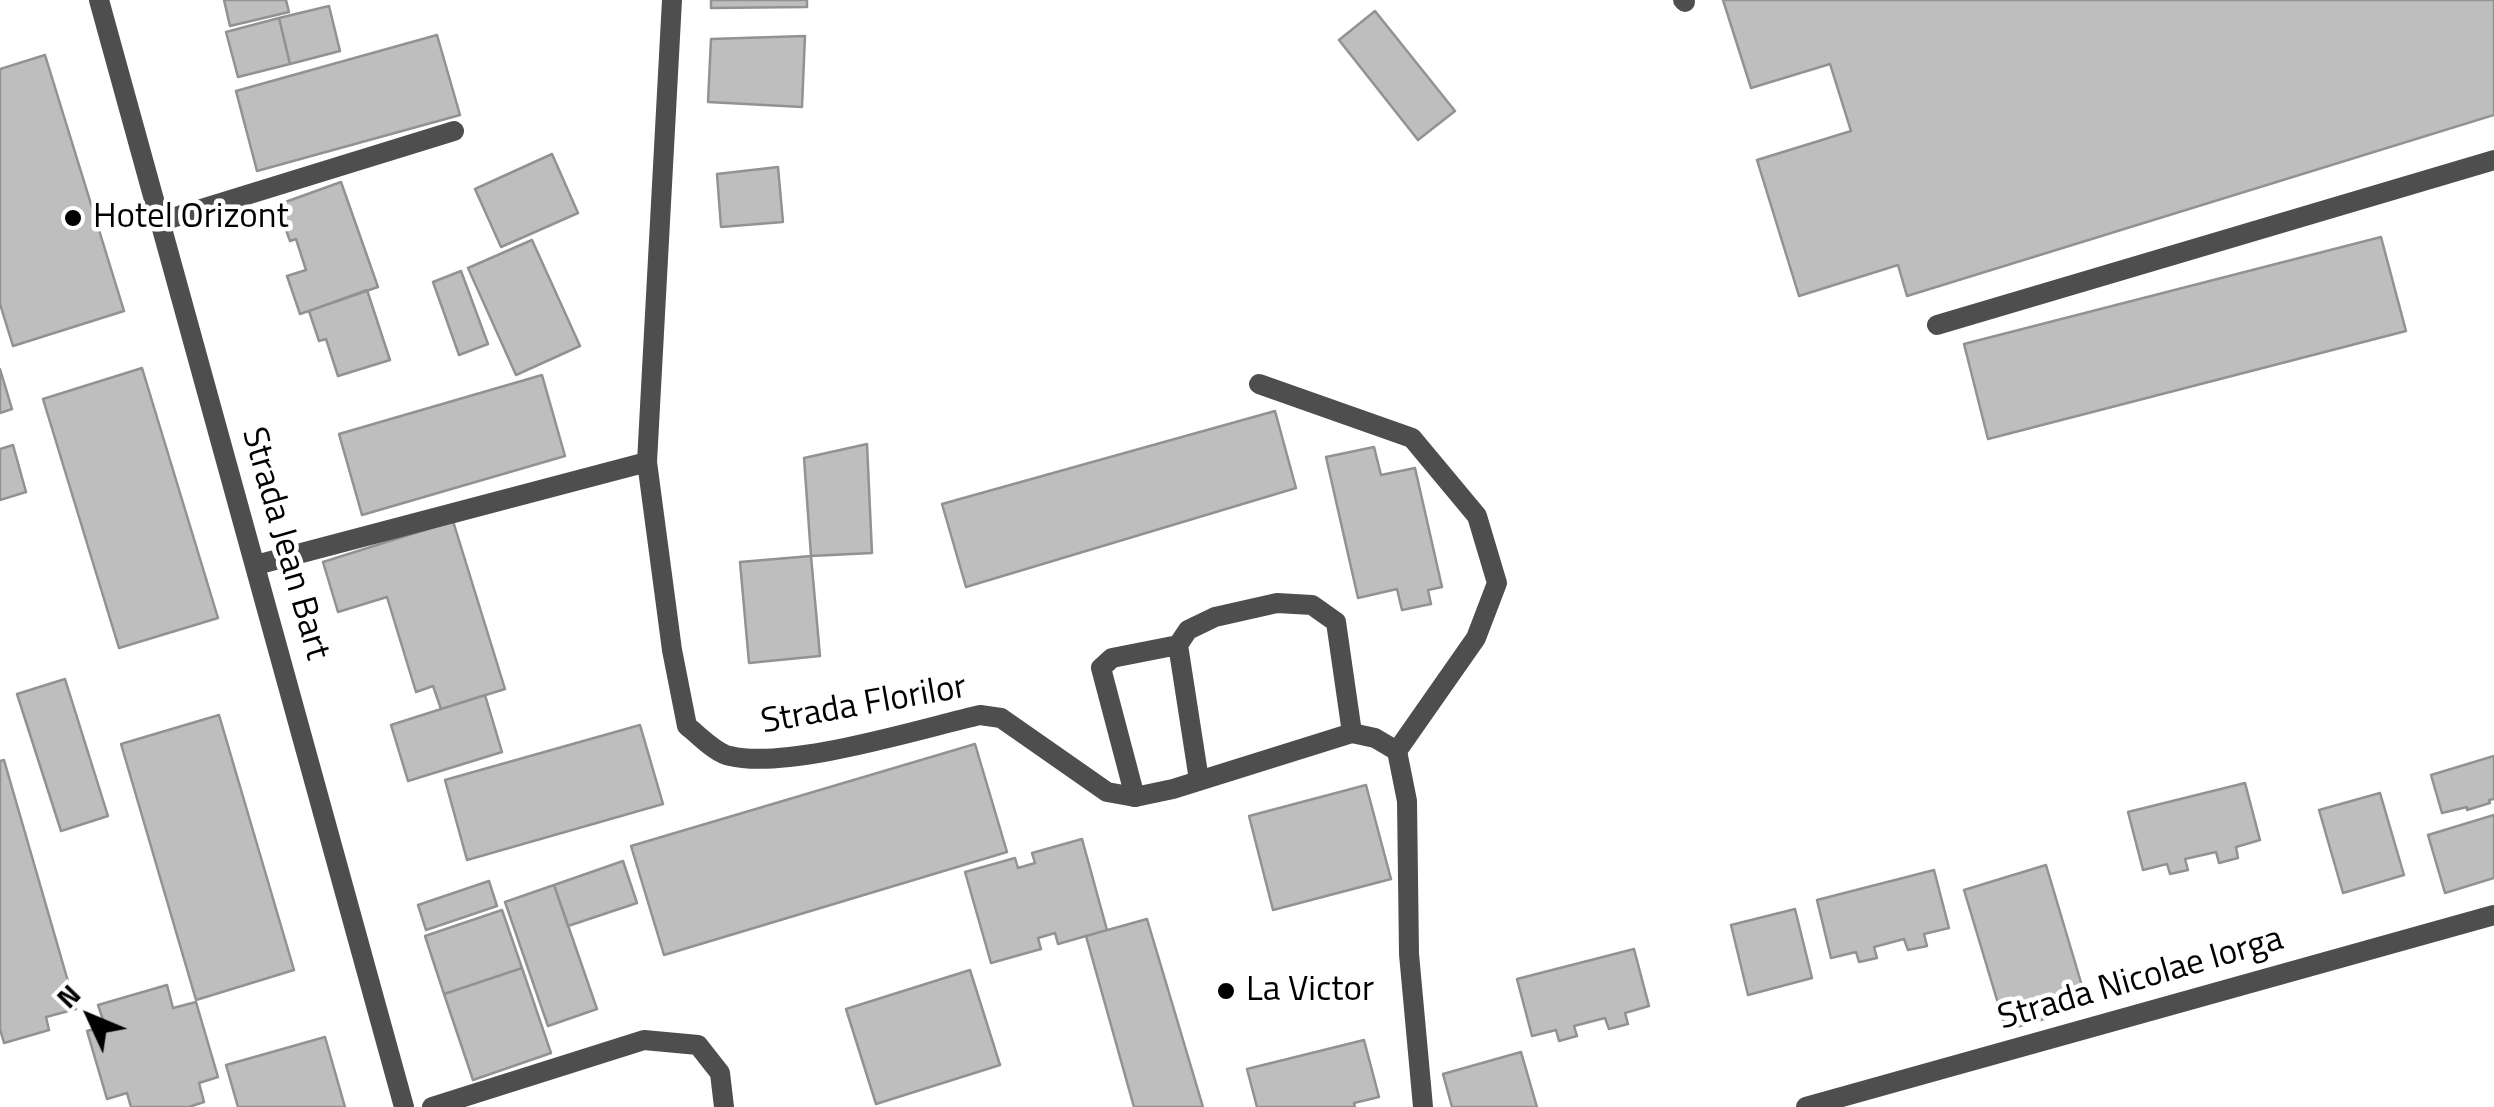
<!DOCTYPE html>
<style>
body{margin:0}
#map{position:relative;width:2494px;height:1107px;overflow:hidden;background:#fff;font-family:"Titillium Web",sans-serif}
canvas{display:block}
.north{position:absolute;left:40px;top:967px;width:100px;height:100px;-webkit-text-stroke:8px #fff;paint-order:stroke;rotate:314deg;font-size:28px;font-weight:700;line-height:40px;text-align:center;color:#000}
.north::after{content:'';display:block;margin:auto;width:35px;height:45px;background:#000;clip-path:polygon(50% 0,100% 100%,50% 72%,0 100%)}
</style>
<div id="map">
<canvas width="2494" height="1107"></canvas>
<div class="north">N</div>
</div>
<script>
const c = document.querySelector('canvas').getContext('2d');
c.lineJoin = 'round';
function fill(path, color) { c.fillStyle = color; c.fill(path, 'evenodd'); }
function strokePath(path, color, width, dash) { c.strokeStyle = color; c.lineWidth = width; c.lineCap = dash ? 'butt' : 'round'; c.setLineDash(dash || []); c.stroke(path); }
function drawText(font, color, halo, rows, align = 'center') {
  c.font = font + ' "Titillium Web",sans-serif'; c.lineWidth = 9; c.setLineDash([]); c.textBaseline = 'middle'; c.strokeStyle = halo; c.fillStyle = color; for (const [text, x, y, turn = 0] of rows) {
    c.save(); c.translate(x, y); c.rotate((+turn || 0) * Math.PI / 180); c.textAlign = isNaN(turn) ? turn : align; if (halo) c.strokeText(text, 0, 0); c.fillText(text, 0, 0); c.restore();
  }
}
const building = new Path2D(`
 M 224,0 L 286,0 L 289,12 L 230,26 Z
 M 711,0 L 807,0 L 807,7 L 711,8 Z
 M 1723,0 L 2494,0 L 2494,115 L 1907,296 L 1898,265 L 1799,296 L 1757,160 L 1851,131 L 1830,64 L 1751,88 Z
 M 329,6 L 340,51 L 290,64 L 279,18 Z
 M 1375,11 L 1455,111 L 1418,140 L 1339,40 Z
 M 279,18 L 290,64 L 238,77 L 226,32 Z
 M 437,35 L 460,115 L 257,171 L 236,91 Z
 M 805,36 L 802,107 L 708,102 L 711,39 Z
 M 45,55 L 124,311 L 13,346 L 0,304 L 0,69 Z
 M 552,154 L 578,213 L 501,247 L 475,189 Z
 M 778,167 L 783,222 L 721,227 L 717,174 Z
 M 341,182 L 378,287 L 300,314 L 287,276 L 306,270 L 296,239 L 290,241 L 277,205 Z
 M 2381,237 L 2406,331 L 1988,439 L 1964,344 Z
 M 532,240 L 580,346 L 516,375 L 468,268 Z
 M 461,271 L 488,344 L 459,355 L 433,282 Z
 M 367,290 L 390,360 L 338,376 L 326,339 L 319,341 L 309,311 Z
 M 142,368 L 218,618 L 119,648 L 43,399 Z
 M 0,369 L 12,409 L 0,413 Z
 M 542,375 L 565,456 L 362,515 L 339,434 Z
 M 1275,411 L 1296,488 L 966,587 L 942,504 Z
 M 867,444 L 872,553 L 811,556 L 804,458 Z
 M 13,445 L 26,492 L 0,500 L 0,449 Z
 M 1374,447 L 1381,475 L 1415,468 L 1442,587 L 1428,590 L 1431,604 L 1402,610 L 1397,589 L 1358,598 L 1326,457 Z
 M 453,521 L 505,689 L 441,709 L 433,686 L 416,692 L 387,597 L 338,612 L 323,562 Z
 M 811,556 L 820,656 L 749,663 L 740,562 Z
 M 65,679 L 108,816 L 61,831 L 17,694 Z
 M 485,695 L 502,752 L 408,781 L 391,725 Z
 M 219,715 L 294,970 L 196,1000 L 121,744 Z
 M 640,725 L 663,804 L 467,860 L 445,780 Z
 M 975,744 L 1007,852 L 664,955 L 631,846 Z
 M 2494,756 L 2494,799 L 2489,800 L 2490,803 L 2467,810 L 2467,807 L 2442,813 L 2431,775 Z
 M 4,760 L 76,1009 L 46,1017 L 49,1030 L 4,1043 L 0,1029 L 0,761 Z
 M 2245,783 L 2260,840 L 2236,847 L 2238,858 L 2219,863 L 2216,852 L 2185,859 L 2188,870 L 2170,874 L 2167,864 L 2143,870 L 2128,812 Z
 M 1366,785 L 1391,879 L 1273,910 L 1249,816 Z
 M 2380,793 L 2404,875 L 2343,893 L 2319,810 Z
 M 2494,815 L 2494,878 L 2445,893 L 2428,835 Z
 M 1082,839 L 1107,930 L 1058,944 L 1055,933 L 1038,938 L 1041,949 L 991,963 L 965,872 L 1015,858 L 1018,868 L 1035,863 L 1032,853 Z
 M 623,861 L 637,903 L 568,926 L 554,885 Z
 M 2046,865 L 2088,1006 L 2006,1030 L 1964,890 Z
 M 1934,870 L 1949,928 L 1924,934 L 1927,946 L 1908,950 L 1904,939 L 1874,947 L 1877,958 L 1859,962 L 1856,952 L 1831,958 L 1817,900 Z
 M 489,881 L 497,906 L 426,930 L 418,905 Z
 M 554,885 L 597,1009 L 548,1026 L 505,902 Z
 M 1795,909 L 1812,978 L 1748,995 L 1731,925 Z
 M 502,910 L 522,968 L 444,994 L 425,936 Z
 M 1147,919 L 1203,1107 L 1134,1107 L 1086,936 Z
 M 1634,949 L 1649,1006 L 1625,1013 L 1628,1024 L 1609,1029 L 1605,1018 L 1574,1026 L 1577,1036 L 1559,1041 L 1556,1030 L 1532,1036 L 1517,979 Z
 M 522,968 L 551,1053 L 473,1080 L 444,994 Z
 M 970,970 L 1000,1065 L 876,1104 L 846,1009 Z
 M 167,985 L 173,1008 L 196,1002 L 218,1077 L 199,1083 L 204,1102 L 189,1107 L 131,1107 L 127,1093 L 107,1099 L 87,1031 L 105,1026 L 98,1005 Z
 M 325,1037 L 345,1107 L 238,1107 L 226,1065 Z
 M 1364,1040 L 1379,1097 L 1354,1103 L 1355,1107 L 1257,1107 L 1247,1069 Z
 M 1521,1052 L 1537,1107 L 1452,1107 L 1443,1074 Z`);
const service = new Path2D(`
 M 1937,325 L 2494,160
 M 1259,384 L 1412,438 L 1477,516 L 1497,583 L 1476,638 L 1397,751
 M 1199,780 L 1178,645 L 1188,630 L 1215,617 L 1277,603 L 1312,605 L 1336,622 L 1352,733
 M 1135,797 L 1101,668 L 1112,658 L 1178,645`);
const minor = new Path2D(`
 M 99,0 L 404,1107
 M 672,0 L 647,462 L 672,650 L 687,726 C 699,735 715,753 730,756 C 788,770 919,729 980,715 L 1001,718 L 1107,792 L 1135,797 L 1173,789 L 1352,733 L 1375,738 L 1397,751 L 1407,801 L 1409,954 L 1423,1107
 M 1683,0 L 1685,2
 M 159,222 L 454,131
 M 256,565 L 647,462
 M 432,1107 L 644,1040 L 698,1045 L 720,1073 L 724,1107
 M 1806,1107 L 2494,915`);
const markers = [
 [73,218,10,"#000"],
 [1226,991,10,"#000"]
];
const poiNames = [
 ["Hotel Orizont",93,218],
 ["La Victor",1246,991]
];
const streetNames = [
 ["Strada Jean Bart",284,544,74],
 ["Strada Florilor",864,706,-10],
 ["Strada Nicolae Iorga",2141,980,-16]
];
fill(building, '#bebebe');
strokePath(building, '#929292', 2.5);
strokePath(service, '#4e4e4e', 20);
strokePath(minor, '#4e4e4e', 20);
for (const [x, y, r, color] of markers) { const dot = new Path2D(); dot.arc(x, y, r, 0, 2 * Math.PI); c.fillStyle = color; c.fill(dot); strokePath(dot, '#fff', 4); }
drawText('35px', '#000', '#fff', poiNames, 'left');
drawText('35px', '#000', '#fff', streetNames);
</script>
